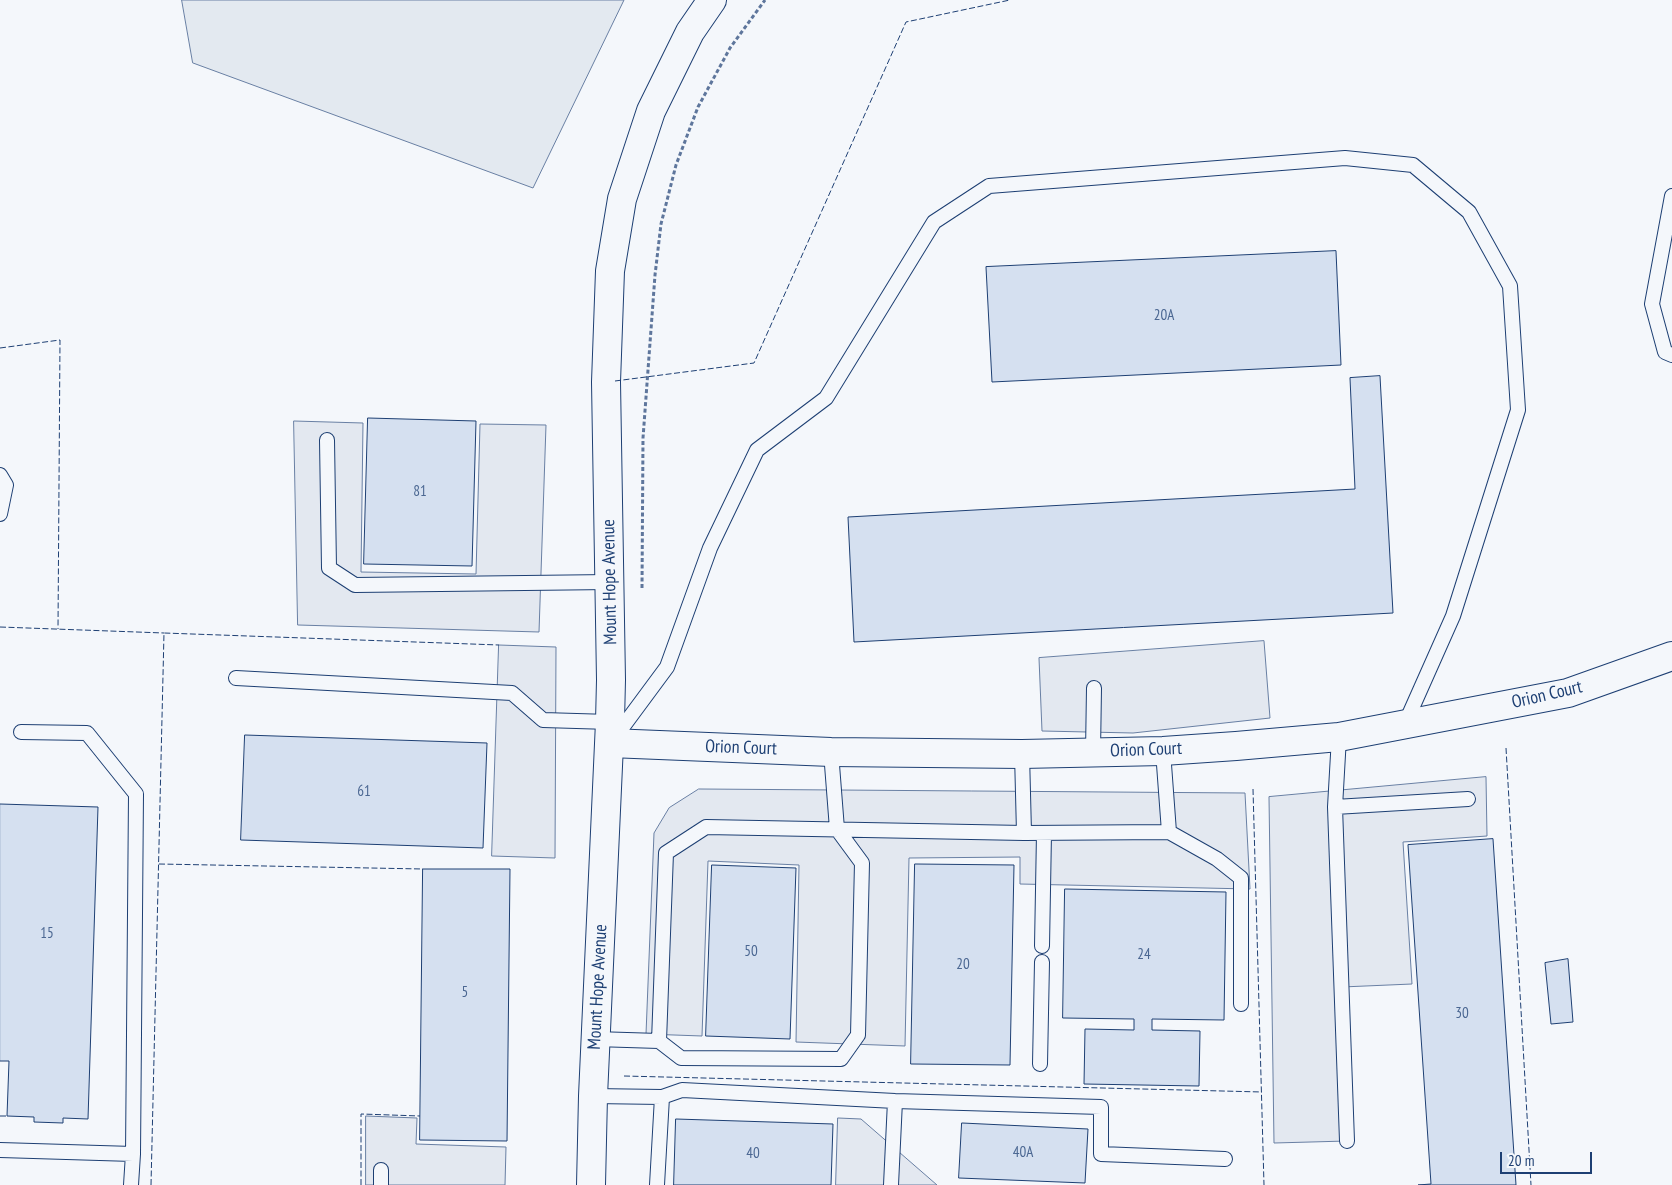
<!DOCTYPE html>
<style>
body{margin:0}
#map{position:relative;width:1672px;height:1185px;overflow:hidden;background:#f4f7fb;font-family:"PT Sans Narrow",sans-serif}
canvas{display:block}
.scale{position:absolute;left:1500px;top:1152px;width:92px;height:22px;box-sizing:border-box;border:2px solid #1d3f73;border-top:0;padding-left:6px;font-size:15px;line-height:18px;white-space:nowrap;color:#1d3f73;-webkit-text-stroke:4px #f4f7fb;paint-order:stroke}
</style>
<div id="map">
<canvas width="1672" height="1185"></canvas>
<div class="scale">20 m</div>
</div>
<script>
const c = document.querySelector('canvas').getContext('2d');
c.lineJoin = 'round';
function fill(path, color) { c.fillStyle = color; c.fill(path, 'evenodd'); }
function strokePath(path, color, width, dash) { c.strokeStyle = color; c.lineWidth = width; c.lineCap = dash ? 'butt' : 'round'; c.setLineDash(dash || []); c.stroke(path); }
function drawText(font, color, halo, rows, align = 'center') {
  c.font = font + ' "PT Sans Narrow",sans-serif'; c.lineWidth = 4; c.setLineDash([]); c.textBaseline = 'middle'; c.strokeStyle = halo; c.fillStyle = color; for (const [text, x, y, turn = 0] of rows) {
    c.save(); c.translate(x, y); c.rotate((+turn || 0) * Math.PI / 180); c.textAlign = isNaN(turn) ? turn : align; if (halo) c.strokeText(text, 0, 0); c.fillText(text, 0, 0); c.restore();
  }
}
const green = new Path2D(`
 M 182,0 L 624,0 L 533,188 L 193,63 Z`);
const parking = new Path2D(`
 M 294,421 L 363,423 L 361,572 L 476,574 L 480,424 L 546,425 L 539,632 L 298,625 Z
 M 1264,641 L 1270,718 L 1133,733 L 1042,731 L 1039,658 Z
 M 499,645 L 556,647 L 555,858 L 492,856 Z
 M 1486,777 L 1487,836 L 1403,842 L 1412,984 L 1342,987 L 1347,1141 L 1274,1143 L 1269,797 Z
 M 699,789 L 1245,793 L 1250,889 L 1020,884 L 1020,857 L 909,858 L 905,1046 L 796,1042 L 799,865 L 708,861 L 702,1036 L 646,1034 L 654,833 L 669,808 Z
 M 366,1116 L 417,1118 L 416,1144 L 506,1147 L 505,1185 L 366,1185 Z
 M 838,1118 L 861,1119 L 937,1185 L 836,1185 Z`);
const building = new Path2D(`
 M 1336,251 L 1341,365 L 992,382 L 986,267 Z
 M 1380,376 L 1393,613 L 854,642 L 848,517 L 1355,489 L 1350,378 Z
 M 368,418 L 476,421 L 472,566 L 364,564 Z
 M 245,735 L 487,743 L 483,848 L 241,840 Z
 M 0,804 L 98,807 L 88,1119 L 63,1118 L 63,1123 L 34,1122 L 34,1117 L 7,1116 L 9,1061 L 0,1061 Z
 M 1493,839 L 1516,1185 L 1418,1185 L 1431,1184 L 1408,845 Z
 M 915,864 L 1014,865 L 1010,1065 L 911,1064 Z
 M 712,865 L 796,868 L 790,1039 L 706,1036 Z
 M 423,869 L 510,869 L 507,1141 L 420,1140 Z
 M 1065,889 L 1226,892 L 1224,1020 L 1152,1019 L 1152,1030 L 1200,1031 L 1199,1086 L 1084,1084 L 1085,1029 L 1134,1030 L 1134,1019 L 1063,1018 Z
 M 1568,959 L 1573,1022 L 1551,1024 L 1545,963 Z
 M 676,1119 L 833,1124 L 831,1185 L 674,1185 Z
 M 962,1123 L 1088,1129 L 1085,1183 L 959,1178 Z`);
const path = new Path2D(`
 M 642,588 L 643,438 L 655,275 L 661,224 L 676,165 L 698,107 L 730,48 L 765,0`);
const service = new Path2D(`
 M 1672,196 L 1652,304 L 1665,352 L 1672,355
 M 327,440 L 329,568 L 355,585 L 610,582
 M 0,475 L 6,485 L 0,514
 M 236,678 L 512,693 L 543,720 L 610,722
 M 21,732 L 87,733 L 136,794 L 133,1154
 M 1339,737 L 1335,807 L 1347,1141
 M 613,740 L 667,667 L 710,548 L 757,450 L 826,398 L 934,222 L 989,186 L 1345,158 L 1413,165 L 1469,212 L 1510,286 L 1518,410 L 1453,616 L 1405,724
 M 1093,752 L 1094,688
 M 1335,807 L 1468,799
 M 1169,832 L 1217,859 L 1241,878 L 1241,1004
 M 1024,833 L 1169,832 L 1163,751
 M 1042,946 L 1044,833
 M 595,1039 L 659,1041 L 666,853 L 706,827 L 1024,833 L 1022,754
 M 659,1041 L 681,1058 L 841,1059 L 858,1035 L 862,863 L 837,829 L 831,752
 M 1040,1064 L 1042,962
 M 593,1096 L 662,1097 L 657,1185
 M 662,1097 L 682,1090 L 895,1101 L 1101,1107 L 1101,1154 L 1225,1159
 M 0,1150 L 133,1154 L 131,1185
 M 381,1170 L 381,1185
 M 891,1185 L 895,1101`);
const minor = new Path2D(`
 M 610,743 L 831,752 L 1022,754 L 1163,751 L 1236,746 L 1339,737 L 1568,693 L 1672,656`);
const tertiary = new Path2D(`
 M 591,1185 L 593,1096 L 610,722 L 611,680 L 606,382 L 610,271 L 622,199 L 651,111 L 690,32 L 712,0`);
const fence = new Path2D(`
 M 0,348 L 60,340 L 58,629
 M 615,381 L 754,363 L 906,22 L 1010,0
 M 0,627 L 164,633
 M 1506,748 L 1531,1185
 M 1253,789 L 1264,1185
 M 159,864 L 423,869
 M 624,1076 L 1262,1092
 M 0,1116 L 7,1116
 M 151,1185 L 164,633 L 499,645
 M 361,1185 L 361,1114 L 420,1116`);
const numberNames = [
 ["20A",1164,316],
 ["81",420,492],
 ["61",364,792],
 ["15",47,934],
 ["50",751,952],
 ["24",1144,955],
 ["20",963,965],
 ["5",465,993],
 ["30",1462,1014],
 ["40A",1023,1153],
 ["40",753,1154]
];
const streetNames = [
 ["Mount Hope Avenue",610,582,-91],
 ["Orion Court",1547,695,-13],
 ["Orion Court",741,748,2],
 ["Orion Court",1146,750,-2],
 ["Mount Hope Avenue",598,987,-87]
];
fill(green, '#e3e9f0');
strokePath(green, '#687fa3', 1);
fill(parking, '#e3e8f0');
strokePath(parking, '#687fa3', 1);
fill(building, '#d5e0f0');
strokePath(building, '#1d3f73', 1);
strokePath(service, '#1d3f73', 16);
strokePath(minor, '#1d3f73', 30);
strokePath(tertiary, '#1d3f73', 30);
strokePath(path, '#5e769c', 3, [4, 2.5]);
strokePath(service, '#f4f7fb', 14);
strokePath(minor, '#f4f7fb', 28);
strokePath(tertiary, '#f4f7fb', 28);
strokePath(fence, '#1d3f73', 1, [6, 2.5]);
drawText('15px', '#4b6792', null, numberNames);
drawText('18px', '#1d3f73', '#f4f7fb', streetNames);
</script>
